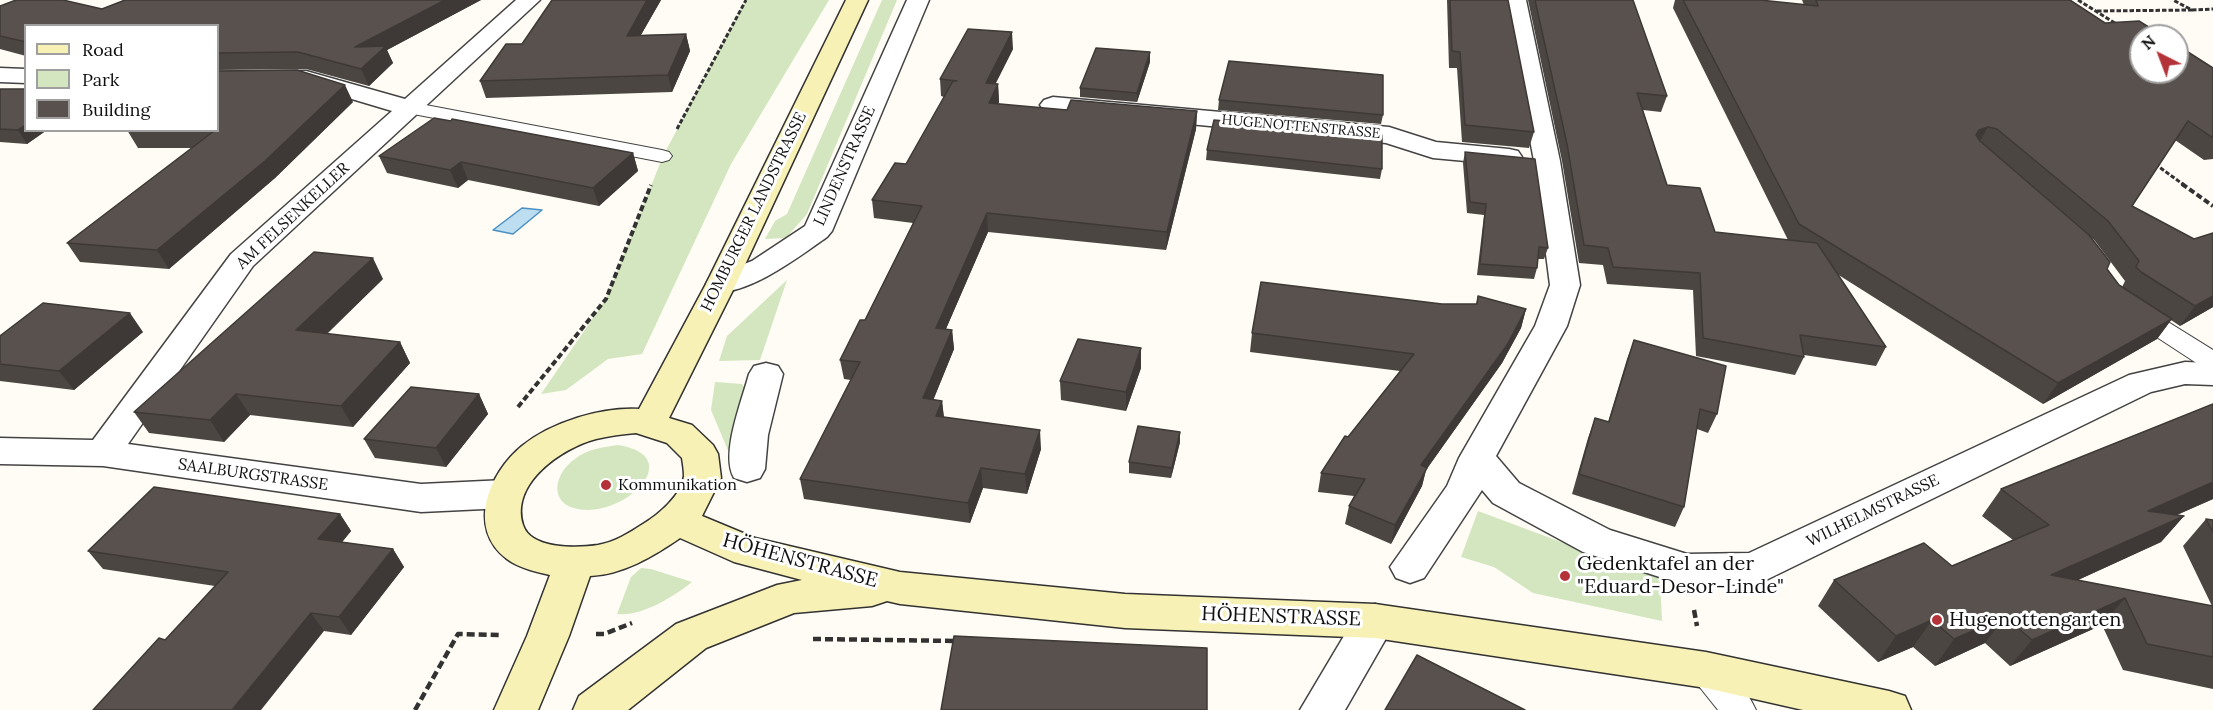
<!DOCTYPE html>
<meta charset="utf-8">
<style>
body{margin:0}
#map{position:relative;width:2213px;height:710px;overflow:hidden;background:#fefcf4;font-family:Lora,serif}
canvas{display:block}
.legend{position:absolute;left:24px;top:24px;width:195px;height:108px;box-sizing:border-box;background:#fff;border:2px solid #9f9f9f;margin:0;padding:8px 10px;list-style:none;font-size:18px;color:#101010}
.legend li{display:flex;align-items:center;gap:12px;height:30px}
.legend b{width:30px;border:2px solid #9f9f9f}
.north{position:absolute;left:2129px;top:24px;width:60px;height:60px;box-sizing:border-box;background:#fff;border:2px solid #9f9f9f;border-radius:50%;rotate:318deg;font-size:16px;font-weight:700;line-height:24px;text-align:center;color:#101010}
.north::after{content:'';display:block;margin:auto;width:21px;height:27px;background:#b43338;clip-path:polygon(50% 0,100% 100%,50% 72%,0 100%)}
</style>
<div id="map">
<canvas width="2213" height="710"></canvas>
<ul class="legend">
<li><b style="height:8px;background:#f8f1b5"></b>Road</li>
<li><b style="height:16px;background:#d3e6bf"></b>Park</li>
<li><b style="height:16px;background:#58514d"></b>Building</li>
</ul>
<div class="north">N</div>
</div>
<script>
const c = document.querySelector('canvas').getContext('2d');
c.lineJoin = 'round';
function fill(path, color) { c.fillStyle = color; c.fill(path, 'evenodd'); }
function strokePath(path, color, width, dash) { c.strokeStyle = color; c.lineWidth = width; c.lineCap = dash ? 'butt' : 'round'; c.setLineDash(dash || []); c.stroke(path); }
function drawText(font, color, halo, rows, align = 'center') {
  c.font = font + ' Lora,serif'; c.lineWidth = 6; c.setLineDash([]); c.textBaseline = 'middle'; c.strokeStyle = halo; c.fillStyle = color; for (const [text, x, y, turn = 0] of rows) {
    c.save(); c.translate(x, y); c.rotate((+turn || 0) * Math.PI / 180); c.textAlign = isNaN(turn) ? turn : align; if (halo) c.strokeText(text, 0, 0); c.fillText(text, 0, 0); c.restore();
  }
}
const green = new Path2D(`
 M 746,0 L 829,0 L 731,164 L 642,354 L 608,359 L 566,390 L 541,394 L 606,299 L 663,156 Z
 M 882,0 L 897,0 L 807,214 L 786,238 L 765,239 L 775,221 L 787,214 Z
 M 787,280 L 760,360 L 719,361 L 727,336 Z
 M 715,382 L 742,384 L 749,396 L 732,460 L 711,410 Z
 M 618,445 C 688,456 625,518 578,509 C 548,504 554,473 575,459 C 587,449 603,447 618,445 Z
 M 1478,511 L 1660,579 L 1662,621 L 1533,593 L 1494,567 L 1461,557 Z
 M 641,568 L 651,569 L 692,582 C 673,597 641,617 617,614 L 631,577 Z`);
const water = new Path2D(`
 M 522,208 L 542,210 L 513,234 L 493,230 Z`);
const pathFar2 = new Path2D(`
 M 2078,0 L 2118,25
 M 2192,10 L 2213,9
 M 2097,11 L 2192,10 L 2173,0
 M 677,129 L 746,0
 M 2155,164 L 2184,185`);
const pathFar1 = new Path2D(`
 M 2182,184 L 2213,206
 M 518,407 L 606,299 L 651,185`);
const path = new Path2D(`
 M 1694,610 L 1697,626
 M 596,634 L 604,634 L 632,623
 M 813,639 L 958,641
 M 415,710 L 458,634 L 502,635`);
const lane = new Path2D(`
 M 410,102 L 662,150 L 669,152 L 672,156 L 669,160 L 662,162 L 403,112 L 400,108 L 403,104 Z
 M 2135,304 L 2144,307 L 2213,350 L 2213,370 L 2204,368 L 2126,317 L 2123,312 L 2126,307 Z
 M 1706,656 C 1727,663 1747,690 1756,710 L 1718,710 L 1694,680 L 1689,670 L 1694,660 Z`);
const street = new Path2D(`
 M 516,0 L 540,0 L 253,266 L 128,444 L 421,484 L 505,480 L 518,484 L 524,494 L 518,504 L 505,508 L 421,512 L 103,466 L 0,464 L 0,438 L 93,440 L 231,254 L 392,111 L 305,85 L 218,86 L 218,72 L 306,71 L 405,99 Z
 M 907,0 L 929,0 L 832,231 L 827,237 C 800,256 744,299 710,291 L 706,284 L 710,277 L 752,261 L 805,226 Z
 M 1504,0 L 1526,0 L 1560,161 L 1580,285 L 1567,326 L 1496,456 L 1519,483 L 1610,530 L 1687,554 L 1749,553 L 2129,375 L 2185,362 L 2213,363 L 2213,385 L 2185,384 L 2151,392 L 1768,579 L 1754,584 L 1687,586 L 1583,552 L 1493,503 L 1482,490 L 1424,578 L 1410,583 L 1396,578 L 1390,567 L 1447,486 L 1459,458 L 1535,326 L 1550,285 L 1534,161 Z
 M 0,68 L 26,69 L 26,83 L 0,82 Z
 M 1053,97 L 1389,127 L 1436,142 L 1509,149 L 1518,151 L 1522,157 L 1518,163 L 1509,165 L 1433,158 L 1386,143 L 1044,110 L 1040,105 L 1044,100 Z
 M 766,363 L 778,366 L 783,374 L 768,435 L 765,469 L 760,478 L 747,482 L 734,478 C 720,454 742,401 749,374 L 754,366 Z
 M 1375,604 L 1390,609 L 1396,621 L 1345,710 L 1300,710 L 1360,609 Z`);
const secondary = new Path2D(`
 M 846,0 L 868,0 L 736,284 L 669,418 L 692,425 L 713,445 L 718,454 L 721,478 L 702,516 L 755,538 L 900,572 L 1125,594 L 1375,604 L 1706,652 L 1889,691 L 1905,696 L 1911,710 L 1803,710 L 1706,688 L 1375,638 L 1125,628 L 900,604 L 887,601 L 872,606 L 794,613 L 706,648 L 628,710 L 573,710 L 579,696 L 676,624 L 777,585 L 802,580 L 734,562 L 680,538 C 654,556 622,575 590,576 L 569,636 L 538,710 L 494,710 L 527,636 L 550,575 C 536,572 519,568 507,559 C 466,528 489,473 522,446 C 552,422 601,407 639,409 L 706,284 ZM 636,433 L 667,443 L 682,458 C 683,464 684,471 684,476 C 682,495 658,515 643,524 C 629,533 615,542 598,545 C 578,548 531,550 523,525 C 510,483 562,448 596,439 C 609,436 623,434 636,433 Z`);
const wall = new Path2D(`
 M 16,0 L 63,0 L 102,9 L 125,0 L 481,0 L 387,50 L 393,63 L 369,86 L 306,69 L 218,70 L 218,26 L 26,26 L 26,56 L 0,49 L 0,6 Z
 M 552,0 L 661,0 L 641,35 L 686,34 L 690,51 L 672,92 L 486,98 L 480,81 L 522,44 Z
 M 1447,0 L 1508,0 L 1534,132 L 1529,148 L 1462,142 L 1457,68 L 1449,68 Z
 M 1528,0 L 1633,0 L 1667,96 L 1661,112 L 1643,110 L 1667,185 L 1715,232 L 1788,240 L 1673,8 L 1675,0 L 1760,0 L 1804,5 L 1802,0 L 2070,0 L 2105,23 L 2213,68 L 2213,159 L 2204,160 L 2175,140 L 2132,206 L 2213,307 L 2180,326 L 2171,320 L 2157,339 L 2043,404 L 1837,274 L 1886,347 L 1876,366 L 1804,355 L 1804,357 L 1795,375 L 1696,356 L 1693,290 L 1607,284 L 1603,265 L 1579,263 L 1562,161 ZM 2092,238 L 2095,241 L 2125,281 L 2122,287 L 2119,285 L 2107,269 Z
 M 1013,49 L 995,84 L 998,84 L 999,102 L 998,104 L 1067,110 L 1197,111 L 1196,129 L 1166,250 L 988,232 L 946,329 L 952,330 L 954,349 L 933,400 L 942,401 L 944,417 L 1041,449 L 1027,494 L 983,488 L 970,523 L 804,499 L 800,479 L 851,380 L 844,379 L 840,360 L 865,320 L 913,223 L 874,218 L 872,200 L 906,164 L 944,97 L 941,96 L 940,79 Z
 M 1150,62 L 1137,102 L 1080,97 L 1080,88 Z
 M 0,89 L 26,130 L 47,130 L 27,144 L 0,142 Z
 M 1219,100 L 1383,115 L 1381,124 L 1218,110 Z
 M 353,102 L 275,178 L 169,269 L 80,262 L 67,243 L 192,148 L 138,148 L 127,130 Z
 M 1207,150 L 1382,169 L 1380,179 L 1206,160 Z
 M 1465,152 L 1548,248 L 1544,259 L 1538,259 L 1537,268 L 1534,279 L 1477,275 L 1484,215 L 1467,213 L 1463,163 Z
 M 633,153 L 638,171 L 599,206 L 468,180 L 458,188 L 387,173 L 379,156 Z
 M 383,279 L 327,334 L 400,342 L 410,363 L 353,427 L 250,415 L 224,442 L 149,433 L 134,412 Z
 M 1478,296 L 1526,309 L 1521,328 L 1502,363 L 1426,470 L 1422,486 L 1391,544 L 1345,524 L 1349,506 L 1354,496 L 1318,492 L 1321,473 L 1348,437 L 1400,371 L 1250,352 L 1252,333 L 1442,304 L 1476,304 Z
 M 143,332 L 74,390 L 0,381 L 0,336 Z
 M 1634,340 L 1717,414 L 1708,433 L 1697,429 L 1684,507 L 1675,527 L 1572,494 L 1588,438 L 1595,418 L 1608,422 L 1627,359 Z
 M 1141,368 L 1126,411 L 1061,400 L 1060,381 Z
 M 479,394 L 488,414 L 446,467 L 375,458 L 364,439 Z
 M 1180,432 L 1180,442 L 1171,478 L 1129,473 L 1129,462 Z
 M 2001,489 L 2213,499 L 2177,515 L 2184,516 L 2161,542 L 2078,580 L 2212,606 L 2183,546 L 2206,519 L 2213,520 L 2213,689 L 2123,670 L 2102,625 L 2010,666 L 1985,643 L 1935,666 L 1913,647 L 1878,662 L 1818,606 L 1834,580 L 1952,566 L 2013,540 L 1982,516 Z
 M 340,514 L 351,531 L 342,542 L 393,549 L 404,567 L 351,635 L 324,631 L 165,640 L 215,586 L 103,569 L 88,551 Z`);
const shadedWall = new Path2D(`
 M 445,0 L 481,0 L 387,50 L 393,63 L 369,86 L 361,69 L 355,47 Z
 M 647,0 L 661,0 L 631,52 L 627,36 Z
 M 1012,32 L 1013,49 L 987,101 L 986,83 Z
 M 686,34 L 690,51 L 672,92 L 668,75 Z
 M 1150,52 L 1150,62 L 1137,102 L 1137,93 Z
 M 998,84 L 999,102 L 990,121 L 989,103 Z
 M 345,85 L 353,102 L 275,178 L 169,269 L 157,250 Z
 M 1197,111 L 1196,129 L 1166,250 L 1167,232 Z
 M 26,125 L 26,130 L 47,130 L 27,144 L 18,130 Z
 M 1988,127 L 1977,146 L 1976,135 L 1979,130 Z
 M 633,153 L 638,171 L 599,206 L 593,188 Z
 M 461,162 L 468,180 L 458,188 L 450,170 Z
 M 987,213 L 988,232 L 938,347 L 936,328 Z
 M 373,258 L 383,279 L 308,351 L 296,330 Z
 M 2213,296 L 2213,307 L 2180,326 L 2195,306 Z
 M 1526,309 L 1521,328 L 1502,363 L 1426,470 L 1422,486 L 1391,544 L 1395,525 L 1421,465 Z
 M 130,313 L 143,332 L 74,390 L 59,371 Z
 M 2172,319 L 2157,339 L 2043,404 L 2058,383 Z
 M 952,330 L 954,349 L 926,418 L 923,398 Z
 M 400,342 L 410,363 L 353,427 L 341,406 Z
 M 1141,348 L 1141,368 L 1126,411 L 1126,392 Z
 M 236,394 L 250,415 L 224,442 L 210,420 Z
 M 479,394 L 488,414 L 446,467 L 436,448 Z
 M 942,401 L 944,420 L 936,416 Z
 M 1040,430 L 1041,449 L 1027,494 L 1025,474 Z
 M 1180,432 L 1180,442 L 1171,478 L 1172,468 Z
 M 981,468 L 983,488 L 970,523 L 968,503 Z
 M 2213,482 L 2213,499 L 2126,537 L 2148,511 Z
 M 340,514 L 351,531 L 330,557 L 318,539 Z
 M 2184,516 L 2161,542 L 2030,602 L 2051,575 Z
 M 393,549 L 404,567 L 351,635 L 339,617 Z
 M 2125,598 L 2102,625 L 2010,666 L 2032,640 Z
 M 311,613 L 324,631 L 261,710 L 232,710 Z
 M 2005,617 L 1985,643 L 1935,666 L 1954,639 Z
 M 1932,620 L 1913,647 L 1878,662 L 1896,636 Z`);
const building = new Path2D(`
 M 16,0 L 63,0 L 102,9 L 125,0 L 445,0 L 355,47 L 386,46 L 361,69 L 298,52 L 218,53 L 218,26 L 26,26 L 26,42 L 0,36 L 0,6 Z
 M 552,0 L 647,0 L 627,36 L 686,34 L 668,75 L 480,81 L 506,44 L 522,44 Z
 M 1450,0 L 1508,0 L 1534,132 L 1465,125 L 1460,52 L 1452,51 Z
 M 1535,0 L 1633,0 L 1667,96 L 1637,93 L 1667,185 L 1700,188 L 1715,232 L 1817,243 L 1886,347 L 1800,335 L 1804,357 L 1703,338 L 1700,273 L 1613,267 L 1608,248 L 1584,245 L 1567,144 Z
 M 1683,0 L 1760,0 L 1818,6 L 1816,0 L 2070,0 L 2105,23 L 2139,21 L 2163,36 L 2141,36 L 2141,72 L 2177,72 L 2177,45 L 2213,68 L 2213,138 L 2188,121 L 2132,206 L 2194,239 L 2213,233 L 2213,296 L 2195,306 L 2141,272 L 2136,267 L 2139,261 L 2108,221 L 1997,129 L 1988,127 L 1979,130 L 1976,135 L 1980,141 L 2089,235 L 2110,262 L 2107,269 L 2119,285 L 2172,319 L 2058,383 L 1799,224 Z
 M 968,29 L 1012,32 L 986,83 L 998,84 L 989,103 L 1067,110 L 1071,100 L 1197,111 L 1167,232 L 987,213 L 936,328 L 952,330 L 923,398 L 942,401 L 936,416 L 1040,430 L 1025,474 L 981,468 L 968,503 L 800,479 L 860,362 L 840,360 L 860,320 L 865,320 L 922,206 L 872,200 L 895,163 L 906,164 L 953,81 L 957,81 L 940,79 Z
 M 1096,48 L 1150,52 L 1137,93 L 1080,88 Z
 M 1229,61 L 1383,75 L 1383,115 L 1219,100 Z
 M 297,70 L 345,85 L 265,161 L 157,250 L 67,243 L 214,131 L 195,130 L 218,130 L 218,71 Z
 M 0,89 L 26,89 L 26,125 L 18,130 L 0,129 Z
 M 434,118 L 451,121 L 452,119 L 633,153 L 593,188 L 461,162 L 450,170 L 379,156 Z
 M 1214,120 L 1382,135 L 1382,169 L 1207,150 Z
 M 1465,152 L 1535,159 L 1548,248 L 1539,247 L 1537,268 L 1480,264 L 1486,204 L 1470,202 Z
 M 314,252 L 373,258 L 296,330 L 400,342 L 341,406 L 236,394 L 210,420 L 134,412 Z
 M 1261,282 L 1442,304 L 1477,304 L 1478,296 L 1526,309 L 1507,345 L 1421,465 L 1427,468 L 1395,525 L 1349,506 L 1365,479 L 1321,473 L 1345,436 L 1348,437 L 1414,354 L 1252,333 Z
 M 43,303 L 130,313 L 59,371 L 0,364 L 0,336 Z
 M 1078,339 L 1141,348 L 1126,392 L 1060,381 Z
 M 1634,340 L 1726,366 L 1717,414 L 1700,409 L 1684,507 L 1579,474 L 1595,418 L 1609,422 Z
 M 411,387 L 479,394 L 436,448 L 364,439 Z
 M 2213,404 L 2213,482 L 2148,511 L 2184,516 L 2051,575 L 2213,606 L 2213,657 L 2147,644 L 2125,598 L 2032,640 L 2005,617 L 1954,639 L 1932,620 L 1896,636 L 1834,580 L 1924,543 L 1952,566 L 2049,525 L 2001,489 Z
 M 1138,426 L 1180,432 L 1172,468 L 1129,462 Z
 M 154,487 L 340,514 L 318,539 L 393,549 L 339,617 L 311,613 L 232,710 L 93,710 L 159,638 L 165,640 L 228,572 L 88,551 Z
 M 2206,519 L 2213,520 L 2213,532 Z
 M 954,636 L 1207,648 L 1207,710 L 941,710 Z
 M 1417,655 L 1525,710 L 1385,710 Z`);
const markers = [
 [606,485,6,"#b43338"],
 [1565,576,6,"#b43338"],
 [1937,620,6,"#b43338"]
];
const farStreetnames = [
 ["HUGENOTTENSTRASSE",1301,127,5]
];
const streetNames = [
 ["LINDENSTRASSE",845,166,-66],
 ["HOMBURGER LANDSTRASSE",754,212,-64],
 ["AM FELSENKELLER",293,216,-43],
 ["SAALBURGSTRASSE",253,475,8],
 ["WILHELMSTRASSE",1873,511,-26]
];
const poiNames = [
 ["Kommunikation",618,485]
];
const nearStreetnames = [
 ["HÖHENSTRASSE",800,561,15],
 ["HÖHENSTRASSE",1281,617,2]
];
const nearPoinames = [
 ["Gedenktafel an der",1577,564],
 ["\"Eduard-Desor-Linde\"",1577,587],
 ["Hugenottengarten",1949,620]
];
fill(green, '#d3e6bf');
fill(water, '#bdddf1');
strokePath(water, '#4a90c2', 1.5);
strokePath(lane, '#434343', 2);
strokePath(street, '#434343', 3);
strokePath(secondary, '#323232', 3);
strokePath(pathFar2, '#323232', 3, [4.5, 2]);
strokePath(pathFar1, '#323232', 4, [6, 3]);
strokePath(path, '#323232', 4.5, [8, 4]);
fill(lane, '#fff');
fill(street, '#fff');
fill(secondary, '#f8f1b5');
fill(wall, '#4c4642');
fill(shadedWall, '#3e3936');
fill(building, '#58514d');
strokePath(building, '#3e3936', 1.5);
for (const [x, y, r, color] of markers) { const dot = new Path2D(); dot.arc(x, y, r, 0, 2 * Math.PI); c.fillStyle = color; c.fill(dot); strokePath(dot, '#fff', 2); }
drawText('14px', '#101010', '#fff', farStreetnames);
drawText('16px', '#101010', '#fff', streetNames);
drawText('16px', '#101010', '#fff', poiNames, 'left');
drawText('20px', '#101010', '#fff', nearStreetnames);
drawText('20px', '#101010', '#fff', nearPoinames, 'left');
</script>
